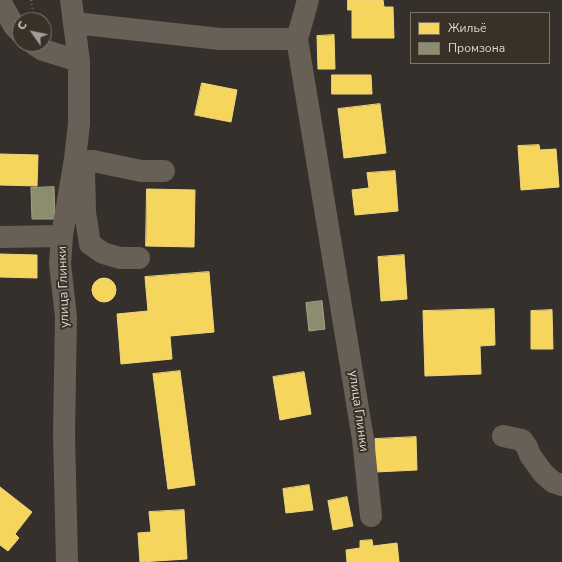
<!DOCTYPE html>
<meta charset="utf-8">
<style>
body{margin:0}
#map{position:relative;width:562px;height:562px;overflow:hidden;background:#35302b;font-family:"Nunito Sans",sans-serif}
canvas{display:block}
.legend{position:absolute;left:410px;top:12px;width:140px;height:52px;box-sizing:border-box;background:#393127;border:1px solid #7b746b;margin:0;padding:5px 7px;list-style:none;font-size:12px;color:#ddd8d2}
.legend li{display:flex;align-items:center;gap:8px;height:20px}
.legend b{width:20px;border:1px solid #7b746b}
.north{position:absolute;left:12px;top:12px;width:40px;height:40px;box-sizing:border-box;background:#393127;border:1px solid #7b746b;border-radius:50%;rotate:303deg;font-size:11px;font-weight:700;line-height:16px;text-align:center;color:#ddd8d2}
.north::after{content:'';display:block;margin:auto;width:14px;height:18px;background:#a29d98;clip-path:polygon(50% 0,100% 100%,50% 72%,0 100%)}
</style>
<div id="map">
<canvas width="562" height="562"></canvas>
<ul class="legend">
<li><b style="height:11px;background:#f6d55c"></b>Жильё</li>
<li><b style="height:11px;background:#8c8c6e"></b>Промзона</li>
</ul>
<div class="north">С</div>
</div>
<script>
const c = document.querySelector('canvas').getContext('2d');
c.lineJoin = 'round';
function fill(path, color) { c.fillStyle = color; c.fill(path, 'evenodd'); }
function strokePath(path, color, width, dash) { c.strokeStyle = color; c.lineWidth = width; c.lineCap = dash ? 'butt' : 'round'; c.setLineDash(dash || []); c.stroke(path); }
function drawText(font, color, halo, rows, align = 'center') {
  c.font = font + ' "Nunito Sans",sans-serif'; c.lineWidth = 4; c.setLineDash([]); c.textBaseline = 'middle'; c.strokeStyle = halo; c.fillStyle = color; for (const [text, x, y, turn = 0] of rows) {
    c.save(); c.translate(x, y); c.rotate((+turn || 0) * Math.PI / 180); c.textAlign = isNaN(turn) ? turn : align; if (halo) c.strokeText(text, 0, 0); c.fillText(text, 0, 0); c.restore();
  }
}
const homes = new Path2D(`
 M 348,0 L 383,0 L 384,7 L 393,7 L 394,38 L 352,38 L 352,10 L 348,10 Z
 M 334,35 L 335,69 L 318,69 L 317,36 Z
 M 332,75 L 371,75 L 372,94 L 332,94 Z
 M 202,83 L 237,90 L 231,122 L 195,115 Z
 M 380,104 L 386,153 L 344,158 L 338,109 Z
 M 539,145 L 540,150 L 556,149 L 559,187 L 521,190 L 518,146 Z
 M 0,154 L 38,155 L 37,186 L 0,185 Z
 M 395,171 L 398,211 L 355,215 L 352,190 L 369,188 L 367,173 Z
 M 147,189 L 195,190 L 194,247 L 146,246 Z
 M 0,254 L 37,255 L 37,278 L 0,277 Z
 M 404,255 L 407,299 L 381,301 L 378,257 Z
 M 209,272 L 214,332 L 170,336 L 172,359 L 121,364 L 117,314 L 148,311 L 145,277 Z
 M92 290a12 12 0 1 1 24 0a12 12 0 1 1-24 0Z
 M 494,309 L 495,345 L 480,346 L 481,374 L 425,376 L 423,311 Z
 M 552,310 L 553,349 L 531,349 L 531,311 Z
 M 180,371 L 195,485 L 168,489 L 153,374 Z
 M 304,372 L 311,414 L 280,420 L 273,377 Z
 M 416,437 L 417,470 L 376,472 L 375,439 Z
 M 309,485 L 313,510 L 286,513 L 283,489 Z
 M 0,487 L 32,512 L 15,534 L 19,538 L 8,551 L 0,545 Z
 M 347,497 L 353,526 L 333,530 L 328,501 Z
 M 184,510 L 187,559 L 140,562 L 138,533 L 151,532 L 149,512 Z
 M 372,540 L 373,546 L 397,543 L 399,562 L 347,562 L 346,550 L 360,548 L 360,541 Z`);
const industry = new Path2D(`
 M 54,187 L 55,219 L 32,219 L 31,188 Z
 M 322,301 L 325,329 L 309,331 L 306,303 Z`);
const path = new Path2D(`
 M 31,0 L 33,10`);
const minor = new Path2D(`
 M 71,0 L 74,23
 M 308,0 L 297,39 L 363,439 L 371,516
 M 0,1 L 14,26 L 20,32
 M 34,44 L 43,50 L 79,61
 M 83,161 L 93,161 L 141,171 L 164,171
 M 84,169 L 85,212 L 90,244 L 103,253 L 120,258 L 139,258
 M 0,237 L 62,236
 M 503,436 L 522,440 L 527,447 L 530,455 L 543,473 L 553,482 L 562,485
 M 67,562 L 64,434 L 66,317 L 60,264 L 62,236 L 75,159 L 79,124 L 79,61 L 74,23 L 220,39 L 297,39`);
const streetNames = [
 ["улица Глинки",64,287,-92],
 ["улица Глинки",358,411,82]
];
fill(homes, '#f6d55c');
strokePath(homes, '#eed67f', 1);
fill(industry, '#8c8c6e');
strokePath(industry, '#a4a38c', 1);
strokePath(path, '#69625b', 2.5, [1, 3]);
strokePath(minor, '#686056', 22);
drawText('13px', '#ddd8d2', '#393127', streetNames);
</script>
